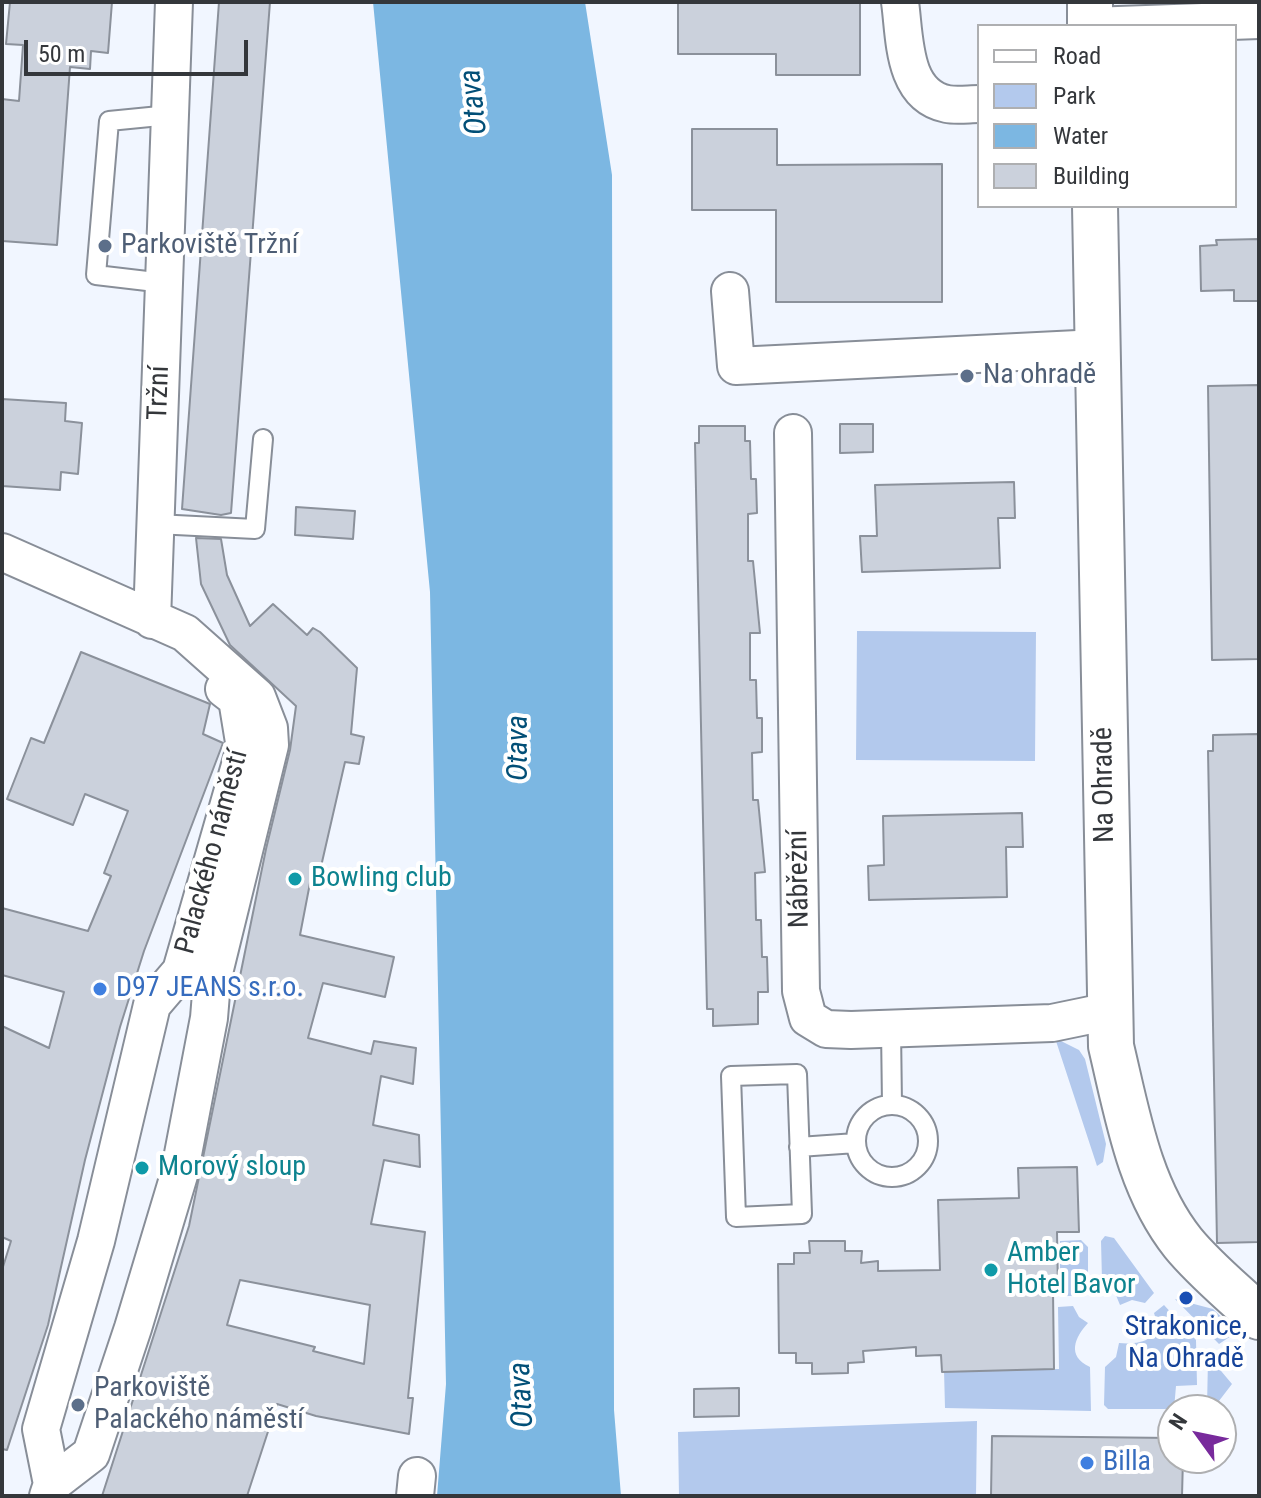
<!DOCTYPE html>
<meta charset="utf-8">
<style>
body{margin:0}
#map{position:relative;width:1261px;height:1498px;overflow:hidden;background:#f1f6ff;font-family:"Roboto Condensed",sans-serif}
canvas{display:block}
.frame{position:absolute;inset:0;border:4px solid #34373b;pointer-events:none}
.legend{position:absolute;left:977px;top:24px;width:260px;height:184px;box-sizing:border-box;background:#fff;border:2px solid #aeafb1;margin:0;padding:10px 14px;list-style:none;font-size:24px;color:#34373b}
.legend li{display:flex;align-items:center;gap:16px;height:40px}
.legend b{width:40px;border:2px solid #aeafb1}
.north{position:absolute;left:1157px;top:1394px;width:80px;height:80px;box-sizing:border-box;background:#fff;border:2px solid #aeafb1;border-radius:50%;rotate:303deg;font-size:22px;font-weight:700;line-height:32px;text-align:center;color:#34373b}
.north::after{content:'';display:block;margin:auto;width:28px;height:36px;background:#782a9c;clip-path:polygon(50% 0,100% 100%,50% 72%,0 100%)}
.scale{position:absolute;left:24px;top:40px;width:224px;height:36px;box-sizing:border-box;border:4px solid #34373b;border-top:0;padding-left:10px;font-size:24px;line-height:28px;white-space:nowrap;color:#34373b;-webkit-text-stroke:6px #fff;paint-order:stroke}
</style>
<div id="map">
<canvas width="1261" height="1498"></canvas>
<div class="frame"></div>
<ul class="legend">
<li><b style="height:10px;background:#fff"></b>Road</li>
<li><b style="height:22px;background:#b3c9ed"></b>Park</li>
<li><b style="height:22px;background:#7cb7e2"></b>Water</li>
<li><b style="height:22px;background:#cbd1dc"></b>Building</li>
</ul>
<div class="north">N</div>
<div class="scale">50 m</div>
</div>
<script>
const c = document.querySelector('canvas').getContext('2d');
c.lineJoin = 'round';
function fill(path, color) { c.fillStyle = color; c.fill(path, 'evenodd'); }
function strokePath(path, color, width, dash) { c.strokeStyle = color; c.lineWidth = width; c.lineCap = dash ? 'butt' : 'round'; c.setLineDash(dash || []); c.stroke(path); }
function drawText(font, color, halo, rows, align = 'center') {
  c.font = font + ' "Roboto Condensed",sans-serif'; c.lineWidth = 8; c.setLineDash([]); c.textBaseline = 'middle'; c.strokeStyle = halo; c.fillStyle = color; for (const [text, x, y, turn = 0] of rows) {
    c.save(); c.translate(x, y); c.rotate((+turn || 0) * Math.PI / 180); c.textAlign = isNaN(turn) ? turn : align; if (halo) c.strokeText(text, 0, 0); c.fillText(text, 0, 0); c.restore();
  }
}
const green = new Path2D(`
 M 857,631 L 1036,632 L 1035,761 L 856,760 Z
 M 1055,1038 L 1079,1050 L 1085,1059 L 1106,1144 L 1103,1162 L 1097,1166 Z
 M 1105,1236 L 1114,1238 L 1154,1293 L 1145,1303 L 1132,1300 L 1120,1305 L 1113,1288 L 1102,1280 L 1101,1241 Z
 M 1081,1240 L 1088,1247 L 1088,1280 L 1080,1285 L 1073,1296 L 1060,1296 L 1060,1241 Z
 M 1175,1299 L 1213,1309 L 1237,1332 L 1219,1344 Z
 M 1164,1305 L 1196,1340 L 1197,1385 L 1176,1386 L 1174,1409 L 1108,1409 L 1104,1405 L 1105,1367 L 1116,1357 L 1119,1343 C 1138,1345 1164,1341 1154,1313 Z
 M 1073,1306 L 1079,1317 L 1088,1323 C 1075,1337 1066,1356 1090,1367 L 1091,1411 L 945,1408 L 944,1370 L 1059,1369 L 1058,1307 Z
 M 1211,1359 L 1232,1384 L 1212,1410 L 1207,1406 L 1208,1360 Z
 M 977,1421 L 976,1496 L 679,1496 L 678,1432 Z`);
const water = new Path2D(`
 M 373,2 L 585,2 L 612,175 L 614,1410 L 621,1496 L 437,1496 L 446,1384 L 430,592 Z`);
const building = new Path2D(`
 M 10,2 L 112,2 L 108,53 L 91,51 L 90,69 L 70,67 L 57,245 L 2,241 L 2,99 L 19,101 L 23,45 L 6,44 Z
 M 219,2 L 270,2 L 231,513 L 221,515 L 182,509 Z
 M 678,2 L 860,2 L 860,75 L 776,75 L 776,54 L 678,54 Z
 M 692,129 L 777,129 L 777,165 L 942,164 L 942,302 L 776,302 L 776,210 L 692,210 Z
 M 1259,239 L 1259,301 L 1234,301 L 1234,290 L 1201,291 L 1200,246 L 1217,245 L 1216,240 Z
 M 1259,385 L 1259,659 L 1212,660 L 1208,386 Z
 M 2,399 L 66,403 L 65,421 L 82,423 L 78,474 L 61,472 L 60,490 L 2,486 Z
 M 840,424 L 873,424 L 873,452 L 840,453 Z
 M 699,426 L 745,426 L 745,441 L 750,441 L 751,479 L 756,479 L 757,513 L 748,514 L 748,561 L 753,561 L 760,633 L 750,633 L 750,680 L 756,680 L 757,718 L 762,718 L 762,752 L 752,753 L 753,800 L 758,800 L 765,872 L 755,873 L 756,920 L 761,920 L 762,957 L 767,957 L 768,992 L 758,992 L 758,1024 L 713,1026 L 713,1009 L 707,1009 L 695,443 L 699,443 Z
 M 1014,482 L 1015,518 L 998,518 L 1000,568 L 862,572 L 860,536 L 877,536 L 875,485 Z
 M 296,507 L 355,511 L 353,539 L 295,535 Z
 M 196,538 L 221,539 L 227,575 L 250,626 L 273,604 L 307,635 L 313,628 L 320,632 L 357,668 L 351,734 L 364,737 L 359,764 L 345,762 L 317,884 L 310,883 L 300,935 L 394,957 L 385,997 L 323,983 L 308,1038 L 371,1054 L 374,1041 L 416,1048 L 413,1084 L 381,1076 L 373,1125 L 419,1135 L 420,1167 L 384,1160 L 371,1224 L 425,1232 L 408,1398 L 413,1398 L 409,1434 L 316,1416 L 277,1404 L 247,1496 L 102,1496 L 189,1226 L 266,849 L 290,750 L 296,706 L 230,645 L 201,584 ZM 240,1280 L 370,1305 L 364,1364 L 313,1351 L 315,1347 L 227,1325 Z
 M 81,652 L 210,704 L 203,734 L 223,743 L 144,951 L 120,1027 L 85,1160 L 48,1325 L 7,1450 L 2,1449 L 2,1270 L 11,1241 L 2,1237 L 2,1026 L 49,1048 L 64,992 L 2,975 L 2,908 L 88,931 L 111,876 L 104,873 L 128,811 L 85,794 L 73,825 L 7,799 L 31,738 L 44,743 Z
 M 1258,734 L 1259,1242 L 1217,1243 L 1208,751 L 1213,751 L 1213,735 Z
 M 1022,813 L 1023,847 L 1006,847 L 1007,897 L 869,900 L 868,866 L 884,865 L 883,816 Z
 M 1077,1167 L 1079,1232 L 1057,1232 L 1058,1291 L 1053,1291 L 1054,1369 L 942,1372 L 941,1355 L 916,1356 L 916,1347 L 863,1351 L 864,1362 L 848,1363 L 848,1373 L 812,1374 L 812,1363 L 796,1363 L 796,1353 L 779,1353 L 778,1264 L 794,1264 L 794,1253 L 810,1253 L 809,1241 L 845,1241 L 845,1251 L 862,1251 L 861,1263 L 878,1261 L 878,1271 L 940,1270 L 938,1200 L 1019,1198 L 1018,1168 Z
 M 739,1388 L 739,1416 L 694,1417 L 694,1389 Z
 M 992,1436 L 1173,1438 L 1173,1458 L 1183,1458 L 1182,1496 L 991,1496 Z`);
const lane = new Path2D(`
 M 164,283 L 96,275 L 109,121 L 170,115
 M 156,524 L 255,529 L 263,439
 M 891,1029 L 892,1105
 M 797,1074 L 802,1214 L 736,1217 L 731,1076 Z
 M856 1141a36 36 0 1 1 72 0a36 36 0 1 1-72 0Z
 M 799,1147 L 856,1143`);
const street = new Path2D(`
 M 900,2 C 905,37 902,95 947,104 C 957,106 969,104 979,104
 M 1090,26 L 1259,20
 M 730,291 L 736,366 L 1098,348
 M 793,433 L 801,991 L 808,1018 L 826,1029 L 851,1030 L 1052,1023 L 1110,1011
 M 2,552 L 185,633 L 257,697 L 269,728 L 270,745 L 212,981 L 209,1018 L 179,1175 L 133,1328 L 91,1454 L 52,1484
 M 152,620 L 174,2
 M 48,1496 L 52,1484 L 41,1429 L 96,1241 L 152,1005 L 181,971 L 245,748 L 237,699 L 224,689
 M 415,1496 L 417,1476`);
const secondary = new Path2D(`
 M 1090,2 L 1090,26
 M 1095,206 L 1111,1046 C 1127,1113 1139,1188 1183,1243 C 1205,1270 1234,1293 1259,1317`);
const markers = [
 [105,246,8,"#5c6f8a"],
 [967,376,8,"#5c6f8a"],
 [295,879,8,"#0f9aa8"],
 [100,989,8,"#3f7fe0"],
 [142,1168,8,"#0f9aa8"],
 [991,1270,8,"#0f9aa8"],
 [1186,1298,8,"#1a4fb4"],
 [78,1405,8,"#5c6f8a"],
 [1087,1463,8,"#3f7fe0"]
];
const serviceNames = [
 ["Parkoviště Tržní",121,246],
 ["Na ohradě",983,376],
 ["Parkoviště",94,1389],
 ["Palackého náměstí",94,1421]
];
const streetNames = [
 ["Tržní",160,393,-88],
 ["Na Ohradě",1105,785,-91],
 ["Palackého náměstí",213,852,-75],
 ["Nábřežní",800,879,-91]
];
const cultureNames = [
 ["Bowling club",311,879],
 ["Morový sloup",158,1168],
 ["Amber",1007,1254],
 ["Hotel Bavor",1007,1286]
];
const shopNames = [
 ["D97 JEANS s.r.o.",116,989],
 ["Billa",1103,1463]
];
const transitNames = [
 ["Strakonice,",1186,1328],
 ["Na Ohradě",1186,1360]
];
const waterNames = [
 ["Otava",475,102,-96],
 ["Otava",519,748,-90],
 ["Otava",523,1395,-93]
];
fill(green, '#b3c9ed');
fill(water, '#7cb7e2');
fill(building, '#cbd1dc');
strokePath(building, '#8b919b', 2);
strokePath(lane, '#888e98', 22);
strokePath(street, '#888e98', 40);
strokePath(secondary, '#888e98', 48);
strokePath(lane, '#fff', 18);
strokePath(street, '#fff', 36);
strokePath(secondary, '#fff', 44);
for (const [x, y, r, color] of markers) { const dot = new Path2D(); dot.arc(x, y, r, 0, 2 * Math.PI); c.fillStyle = color; c.fill(dot); strokePath(dot, '#fff', 3); }
drawText('28px', '#4e5e75', '#fff', serviceNames, 'left');
drawText('28px', '#34373b', '#fff', streetNames);
drawText('28px', '#0d838f', '#fff', cultureNames, 'left');
drawText('28px', '#366cbe', '#fff', shopNames, 'left');
drawText('28px', '#164399', '#fff', transitNames);
drawText('italic 30px', '#024f77', '#fff', waterNames);
</script>
